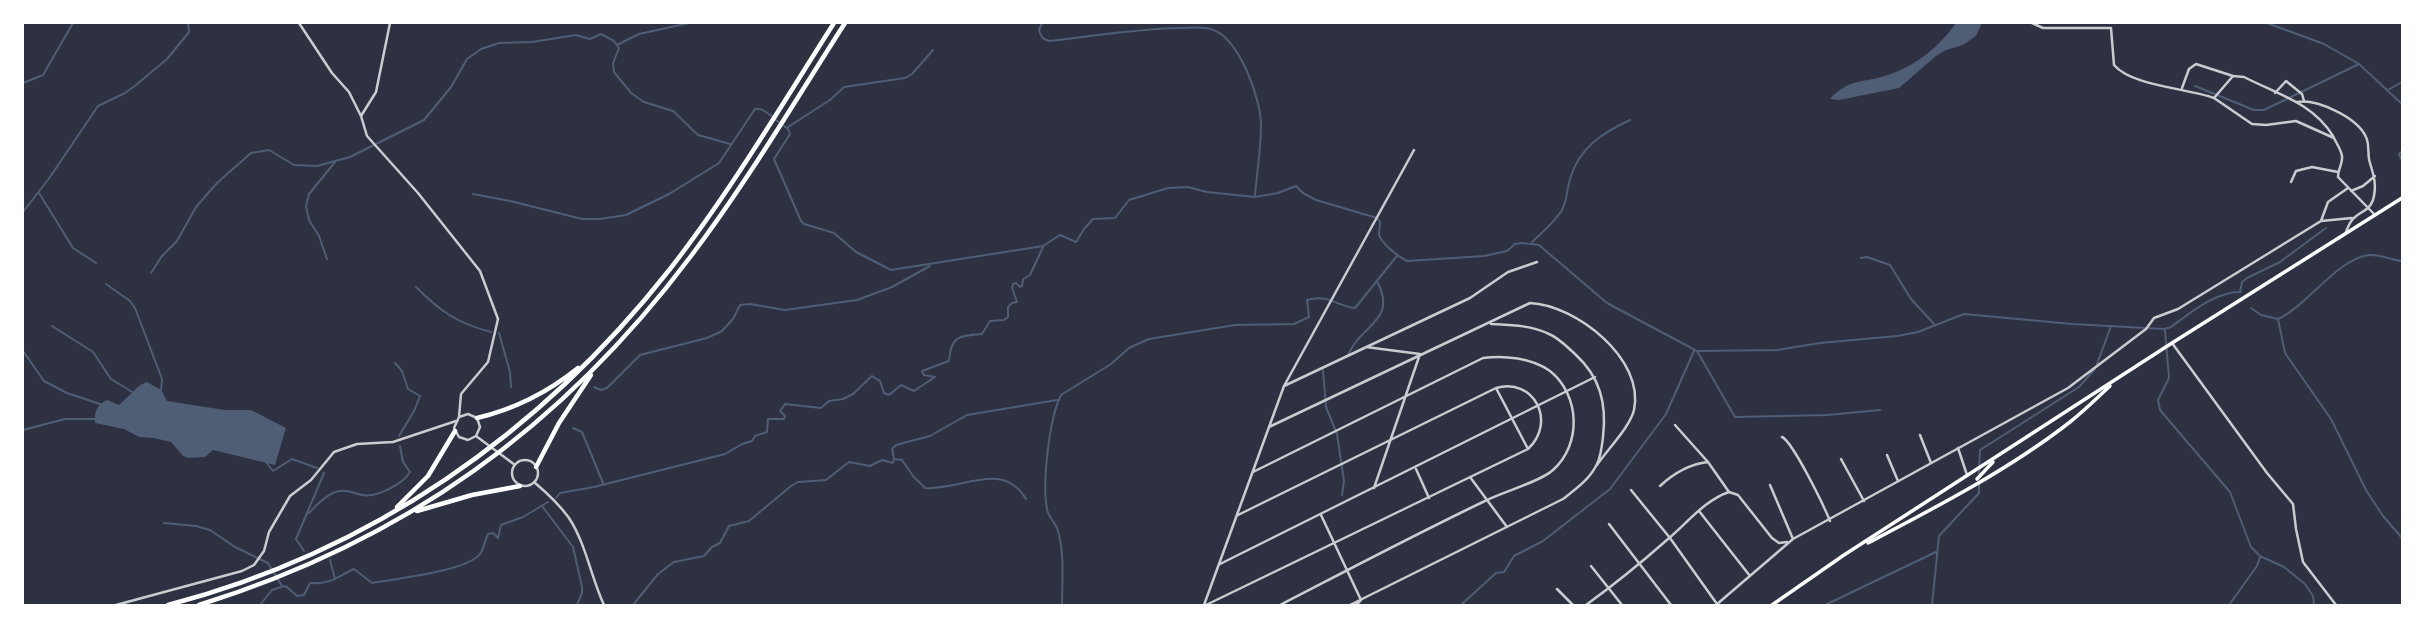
<!DOCTYPE html>
<style>
body{margin:0}
#map{position:relative;width:2425px;height:628px;overflow:hidden;background:#2d3142;font-family:Arial,sans-serif}
canvas{display:block}
.frame{position:absolute;inset:0;border:24px solid #fff;pointer-events:none}
</style>
<div id="map">
<canvas width="2425" height="628"></canvas>
<div class="frame"></div>
</div>
<script>
const c = document.querySelector('canvas').getContext('2d');
c.lineJoin = 'round';
function fill(path, color) { c.fillStyle = color; c.fill(path, 'evenodd'); }
function strokePath(path, color, width, dash) { c.strokeStyle = color; c.lineWidth = width; c.lineCap = dash ? 'butt' : 'round'; c.setLineDash(dash || []); c.stroke(path); }
const water = new Path2D(`
 M 1956,23 L 1982,23 L 1976,36 L 1963,45 L 1946,50 L 1936,56 L 1899,88 L 1839,100 L 1830,99 C 1849,78 1864,83 1888,75 C 1917,65 1939,47 1956,23 Z
 M 147,382 L 161,390 L 167,401 L 225,410 L 251,410 L 286,428 L 275,465 L 213,450 L 205,457 L 188,458 L 183,456 L 171,442 L 154,438 L 139,437 L 124,429 L 95,423 C 94,412 97,405 107,400 L 119,405 L 140,385 Z`);
const stream = new Path2D(`
 M 1042,23 L 1039,30 C 1041,37 1043,40 1050,41 C 1093,36 1136,29 1179,28 C 1189,28 1202,26 1211,29 C 1239,37 1261,99 1261,125 C 1261,148 1257,172 1255,195
 M 2267,23 L 2324,44 L 2359,64 L 2402,104
 M 617,45 L 639,34 L 689,23
 M 23,83 L 43,75 L 73,23
 M 2195,86 L 2254,110 L 2264,110 L 2359,64
 M 2388,90 L 2402,82
 M 776,120 L 788,129 L 790,134 L 774,159 L 801,221 L 804,224 L 834,233 L 856,252 L 891,270 L 1043,246 L 1060,235 L 1076,242 L 1084,229 L 1093,219 L 1115,218 L 1129,200 L 1168,188 L 1188,187 L 1207,192 L 1255,197 L 1278,193 L 1296,186 L 1303,193 L 1316,200 L 1377,218 L 1380,222 C 1380,224 1379,233 1379,235 C 1382,244 1399,257 1407,261 L 1484,256 L 1507,251 L 1515,244 L 1522,243 L 1539,245 L 1607,303 L 1697,351 L 1735,417 L 1827,415 L 1880,410
 M 788,127 L 830,100 L 844,87 L 905,78 L 912,74 L 933,50
 M 2402,151 L 2399,154 L 2402,161
 M 39,193 L 73,248 L 96,263
 M 473,194 L 510,201 L 582,219 L 600,219 L 626,215 L 669,194 L 719,163 L 755,109 L 761,109 L 772,116
 M 23,212 L 50,177 L 98,106 L 125,93 L 136,85 L 167,59 L 189,32 L 188,23
 M 1532,242 C 1542,232 1555,222 1562,210 C 1567,201 1567,189 1570,179 C 1579,148 1602,133 1630,120
 M 1861,258 L 1867,257 L 1890,265 L 1911,299 L 1935,325
 M 327,259 L 319,236 L 309,220 L 306,206 L 309,194 L 335,162
 M 151,273 L 162,256 L 177,241 L 196,207 L 217,183 L 251,153 L 269,150 L 294,165 L 317,166 L 350,157 L 424,120 L 451,87 L 467,59 L 481,49 L 499,43 L 532,42 L 576,35 L 590,39 L 601,34 L 614,41 L 619,48 L 613,63 L 614,72 L 631,93 L 644,102 L 673,111 L 698,135 L 730,144
 M 106,284 L 130,301 L 135,308 L 162,379 L 161,391
 M 416,287 C 441,312 457,323 491,332
 M 2240,292 L 2242,282 L 2247,278 L 2280,262 L 2326,228
 M 2251,308 L 2261,315 L 2278,319 C 2307,306 2337,259 2369,255 C 2380,254 2391,260 2402,261
 M 2278,319 L 2285,353 L 2331,419 L 2366,490 L 2383,516 L 2402,538
 M 52,326 L 93,352 L 111,379 L 134,393
 M 2165,330 L 2169,378 L 2158,400 L 2160,410 L 2230,492 L 2251,547 L 2260,556 L 2284,567 L 2305,584 L 2313,596 L 2314,605
 M 499,333 L 510,372 L 511,387
 M 23,351 L 44,381 L 67,393 L 103,405
 M 1698,351 L 1777,350 L 1820,343 L 1897,336 L 1918,332 L 1964,314 L 2072,324 L 2164,329 L 2171,327 C 2190,313 2216,291 2241,292
 M 1348,355 C 1361,324 1398,321 1377,281
 M 395,363 L 402,371 L 408,389 L 420,396 L 414,411 L 399,436
 M 2097,364 L 2111,326
 M 1323,370 L 1326,407 L 1337,434 L 1344,481 L 1342,495
 M 594,387 L 601,390 L 607,388 L 640,355 L 707,338 L 722,331 L 733,319 L 740,305 L 750,304 L 785,310 L 857,300 L 892,287 L 930,266
 M 573,428 L 582,432 L 603,483
 M 23,430 L 65,419 L 95,419
 M 894,458 L 892,449 L 896,445 L 930,436 L 967,415 L 1057,400
 M 265,461 L 273,471 L 292,459 L 317,468
 M 1979,474 L 1980,450 L 2079,387 L 2095,369
 M 556,498 L 560,493 L 594,487 L 725,454 L 742,444 L 752,441 L 755,436 L 767,432 L 768,419 L 784,419 L 785,416 L 780,411 L 785,404 L 821,408 L 829,401 L 843,399 L 853,394 L 872,376 L 880,381 L 884,393 L 889,395 L 901,385 L 914,391 L 935,377 L 924,375 L 922,371 L 949,361 C 951,334 961,336 982,334 L 990,321 L 1004,320 L 1008,317 L 1008,307 L 1012,303 L 1017,302 L 1012,288 L 1013,284 L 1016,283 L 1020,287 L 1022,286 L 1023,279 L 1030,275 L 1043,247
 M 542,506 L 573,547 L 582,587 L 582,593 L 577,605
 M 309,513 C 318,504 327,493 340,491 C 349,489 354,494 362,495 C 376,498 403,484 410,472 L 403,462 L 400,446
 M 164,523 L 196,526 L 210,530 L 235,547 L 268,563 L 282,586 L 287,587 L 297,596 L 304,595 L 310,583 C 330,585 338,576 354,569 L 372,583 C 395,579 467,571 480,554 C 484,548 485,540 488,534 L 493,533 L 498,538 L 501,525 L 523,517 L 548,502
 M 304,551 L 296,539 L 324,473
 M 330,560 L 335,579
 M 260,605 L 272,590 L 281,587
 M 633,605 L 658,574 L 674,562 L 704,556 L 712,547 L 720,543 L 729,526 L 749,521 L 791,486 L 798,482 L 826,480 L 849,462 L 870,466 L 882,460 L 893,463 L 894,459 L 902,460 L 913,476 L 925,488 C 961,491 1002,459 1026,499
 M 1062,605 C 1062,583 1065,550 1057,528 C 1054,521 1048,517 1047,509 C 1042,484 1049,419 1061,395 L 1111,364 L 1129,348 L 1149,339 L 1235,325 L 1294,324 L 1309,317 L 1307,300 C 1329,294 1336,306 1355,308 L 1397,256
 M 1461,605 L 1496,573 L 1504,572 L 1514,556 L 1543,541 L 1610,489 L 1666,414 L 1694,351
 M 1825,605 L 1936,552
 M 1932,605 L 1939,536 L 1979,493 L 1979,483
 M 2229,605 L 2257,566 L 2260,557`);
const minor = new Path2D(`
 M 2032,23 L 2043,28 L 2111,28 L 2114,65 C 2132,86 2186,88 2214,98 L 2233,76
 M 2182,88 L 2189,69 L 2196,64 L 2233,76 L 2244,77 C 2277,94 2313,103 2333,136 C 2336,143 2341,149 2342,156 C 2343,163 2338,169 2338,177 L 2375,215
 M 2275,93 L 2286,81 L 2302,94 L 2304,101
 M 2214,98 L 2252,124 L 2266,125 L 2296,121 L 2334,138
 M 2297,102 C 2317,99 2357,117 2366,137 C 2370,145 2367,155 2370,163 C 2374,176 2377,186 2373,200 C 2369,211 2361,211 2354,218 C 2350,221 2348,227 2346,232
 M 361,116 L 376,92 L 390,23
 M 2291,182 L 2296,171 L 2312,167 L 2338,172
 M 2351,191 L 2363,186 L 2375,176
 M 2321,221 L 2328,202 L 2348,188
 M 1366,347 L 1420,354 L 1374,488
 M 1284,386 L 1470,298 L 1508,272 L 1537,262
 M 1496,388 L 1528,449
 M 1675,425 L 1708,462 L 1729,492 L 1738,495 L 1772,538 L 1779,543 L 1787,542
 M 1269,427 L 1530,303 C 1576,305 1645,359 1634,410 C 1630,427 1607,450 1597,465
 M 1920,435 L 1931,463
 M 1782,437 C 1793,442 1824,506 1830,521
 M 1958,448 L 1967,475
 M 1887,455 L 1898,481
 M 1841,459 L 1864,501
 M 1416,469 L 1429,498
 M 1253,472 L 1483,358 C 1504,355 1532,358 1550,371 C 1580,395 1582,444 1553,470 C 1540,482 1502,492 1485,501 C 1416,534 1348,570 1280,605
 M 1470,477 L 1507,527
 M 1770,485 L 1793,539
 M 1660,486 C 1674,473 1690,464 1708,462
 M 1631,490 L 1670,538 L 1717,604
 M 1699,511 L 1750,576
 M 1321,515 L 1361,600 L 1356,605
 M 1609,524 L 1671,605
 M 1220,564 L 1595,377
 M 1591,566 L 1622,605
 M 1557,589 L 1573,605
 M 116,605 L 242,571 L 254,565 L 264,551 L 269,532 L 290,496 L 311,480 L 334,452 L 357,444 L 393,442 L 456,421
 M 1204,605 L 1284,386 L 1414,150
 M 1206,605 L 1528,449 C 1557,422 1534,377 1496,388 L 1238,515
 M 1350,605 L 1563,499 C 1576,489 1590,479 1597,464 C 1601,456 1602,446 1603,437 C 1607,403 1600,377 1575,354 C 1567,347 1559,338 1549,334 C 1530,325 1511,325 1491,324
 M 1716,605 L 1793,539 L 2068,388 L 2146,329 L 2154,318 L 2178,309 L 2321,221 L 2352,218`);
const tertiary = new Path2D(`
 M 299,23 L 332,73 L 349,92 L 361,116 L 367,136 L 418,193 L 480,271 L 498,319 L 488,362 L 461,394 L 459,417 L 454,428 L 459,437 L 468,440 L 476,436 L 480,427 L 477,418 L 468,414 L 459,417
 M 2172,343 L 2267,473 L 2293,504 L 2296,529 L 2303,562 L 2336,605
 M 476,436 L 515,465
 M512 473a13 13 0 1 1 26 0a13 13 0 1 1-26 0Z
 M 534,482 C 547,493 559,504 569,518 C 586,544 591,577 604,605
 M 1586,605 C 1615,584 1642,562 1668,539 C 1687,523 1705,500 1729,492`);
const primary = new Path2D(`
 M 1977,479 L 1993,462
 M 1868,543 C 1935,508 2010,469 2070,422 C 2084,411 2097,398 2110,386
 M 1772,605 L 1844,555 L 2172,343 L 2402,198`);
const motorway = new Path2D(`
 M 477,418 C 515,409 547,393 578,368
 M 536,467 L 559,423 L 591,375
 M 397,507 L 428,476 L 455,431
 M 417,511 L 472,495 L 520,486
 M 168,605 C 371,552 541,433 670,269 C 730,192 781,106 834,23
 M 199,605 C 404,541 562,428 691,256 C 747,182 795,101 845,23`);
fill(water, '#4f5d75');
strokePath(stream, '#4f5d75', 2);
strokePath(minor, '#caccd0', 2.5);
strokePath(tertiary, '#caccd0', 2.5);
strokePath(primary, '#fff', 3.5);
strokePath(motorway, '#fff', 4.5);
</script>
